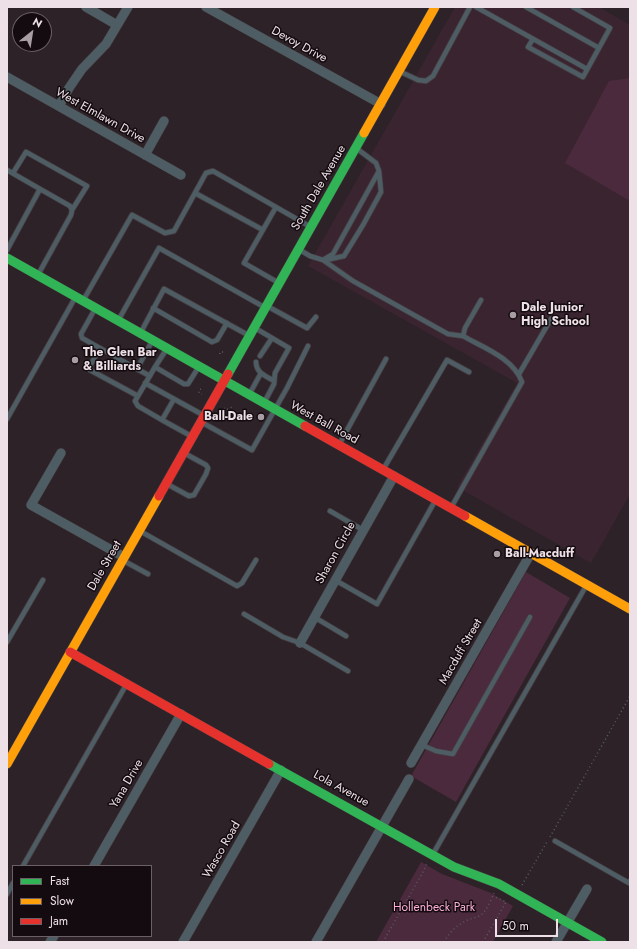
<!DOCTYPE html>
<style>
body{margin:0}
#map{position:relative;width:637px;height:949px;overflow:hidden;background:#2c2227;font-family:Jost,sans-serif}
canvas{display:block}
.frame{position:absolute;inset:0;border:8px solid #ede0e6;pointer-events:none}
.legend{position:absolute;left:12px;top:865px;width:140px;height:72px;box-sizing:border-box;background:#130b0f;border:1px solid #6a6065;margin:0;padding:5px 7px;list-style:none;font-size:12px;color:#ede0e6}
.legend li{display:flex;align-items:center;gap:8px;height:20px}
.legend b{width:20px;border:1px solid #6a6065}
.north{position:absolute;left:12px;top:12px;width:40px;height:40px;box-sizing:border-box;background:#130b0f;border:1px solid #6a6065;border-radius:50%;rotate:30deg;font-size:11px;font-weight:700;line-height:16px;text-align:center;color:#ede0e6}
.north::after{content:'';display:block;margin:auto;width:14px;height:18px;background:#a99ea3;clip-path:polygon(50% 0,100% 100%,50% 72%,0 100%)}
.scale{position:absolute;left:495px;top:919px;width:63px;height:18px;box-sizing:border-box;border:2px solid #ede0e6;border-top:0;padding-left:5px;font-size:12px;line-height:14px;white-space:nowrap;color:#ede0e6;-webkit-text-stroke:3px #130b0f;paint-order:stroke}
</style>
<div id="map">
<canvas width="637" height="949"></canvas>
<div class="frame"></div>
<ul class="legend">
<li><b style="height:5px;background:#30b455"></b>Fast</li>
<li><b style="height:5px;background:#ff9f0a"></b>Slow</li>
<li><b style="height:5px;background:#e5322d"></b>Jam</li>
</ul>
<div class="north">N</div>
<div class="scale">50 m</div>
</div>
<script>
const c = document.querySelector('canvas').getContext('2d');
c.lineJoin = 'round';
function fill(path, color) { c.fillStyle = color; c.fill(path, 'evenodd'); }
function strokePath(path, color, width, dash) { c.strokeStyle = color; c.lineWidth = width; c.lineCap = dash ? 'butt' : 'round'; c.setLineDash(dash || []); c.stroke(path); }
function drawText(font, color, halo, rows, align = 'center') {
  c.font = font + ' Jost,sans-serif'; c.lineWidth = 3; c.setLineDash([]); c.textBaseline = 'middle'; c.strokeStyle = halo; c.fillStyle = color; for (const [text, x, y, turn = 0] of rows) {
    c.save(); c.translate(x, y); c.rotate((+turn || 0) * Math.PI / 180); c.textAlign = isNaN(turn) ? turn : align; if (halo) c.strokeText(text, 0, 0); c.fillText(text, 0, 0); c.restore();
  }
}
const built = new Path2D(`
 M 455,7 L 599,7 L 630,25 L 630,494 L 591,563 L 457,487 L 517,383 L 308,266 Z`);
const green = new Path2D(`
 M 630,78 L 630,201 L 565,163 L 609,81 Z
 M 526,572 L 570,598 L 456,802 L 411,776 Z
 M 421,862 L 442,874 L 491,893 L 513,906 L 493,942 L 376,942 Z`);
const path = new Path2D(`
 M 220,354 L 220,352 L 224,352
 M 201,389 L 199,390 L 199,393 L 202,394
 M 224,408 L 226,410 L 232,407 L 232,405
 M 550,837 L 630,696
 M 522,885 L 548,840
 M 383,942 L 423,872 L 427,863
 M 444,942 C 450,931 458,924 470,919 C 474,918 478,917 481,915 C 487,910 491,900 494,893
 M 483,942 L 506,902 L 493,896`);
const lane = new Path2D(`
 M 476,7 L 587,69
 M 526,7 L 599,48
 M 533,39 L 528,47 L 583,77 L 610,28 L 573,7
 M 401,72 L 418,80 L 426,81 L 433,76 L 470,7
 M 7,170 L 40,189 L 7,250
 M 13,173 L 26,152 L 87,186 L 72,210
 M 195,193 L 263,230
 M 276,207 L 244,263 L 279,283
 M 300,250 L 310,256 L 323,260 L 333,254 L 379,171 L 376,163 L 356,148
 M 323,260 L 353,281 L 448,334 L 463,336
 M 326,260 L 344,256 L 363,225 L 381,192 L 379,171
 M 39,273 L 71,215 L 72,210 L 70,206 L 40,189
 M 84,299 L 132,215 L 165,233 L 174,231 L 206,173 L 213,171 L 309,226
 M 267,306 L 307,328 L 316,317
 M 153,308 L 212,342 L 217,340 L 227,323
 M 95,309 L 81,334 L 82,338 L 137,369 L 151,343
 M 119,319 L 159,248 L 264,307
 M 255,328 L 289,348 L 275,373 L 274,384 L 265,401
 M 141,332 L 164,289 L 248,335
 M 100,348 L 91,364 L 90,370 L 138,396 L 135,401 L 138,406 L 162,420
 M 166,350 L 155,367 L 184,384 L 188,384 L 198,368
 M 260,356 L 272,338
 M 256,362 C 256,373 266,376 274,381
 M 137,369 L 150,376
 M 519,374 L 551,319
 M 145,383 L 174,399
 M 250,393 L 261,373
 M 138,396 L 155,367
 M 7,419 L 75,298
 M 201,422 L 252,450 L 287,388 L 308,346
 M 191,436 L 162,420 L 174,399 L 203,415
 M 340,443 L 386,359
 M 384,468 L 447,360 L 469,372
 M 167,484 L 189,496 L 194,495 L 206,474 L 208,468 L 206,465 L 184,453
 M 452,506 L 522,382 C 513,358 484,348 463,336 L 465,328 L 481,300
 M 330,511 L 363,530
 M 140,531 L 237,586 L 242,583 L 256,560
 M 124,561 L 148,574
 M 335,580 L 377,604 L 435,501
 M 244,614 L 283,637 L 300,643 L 348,671
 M 314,617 L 346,636
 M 7,642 L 43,580
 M 422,745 L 436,751 L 453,754 L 530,617
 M 555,841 L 629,883 L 630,881
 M 433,854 L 586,586
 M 23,866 L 126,685
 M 7,894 L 13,883`);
const street = new Path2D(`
 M 86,7 L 117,25
 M 206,7 L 381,104
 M 7,77 L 181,175
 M 59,106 L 69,88 L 82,69 L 106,44 L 128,7
 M 145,155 L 164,121
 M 61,453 L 31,505 L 124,557
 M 300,643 L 394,476
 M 411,763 L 531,553
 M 94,866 L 181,714
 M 50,942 L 54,936
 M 183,942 L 281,770
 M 316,942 L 409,779
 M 556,942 L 587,889`);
const fast = new Path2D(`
 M 7,258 L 305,426
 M 228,374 L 364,133
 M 269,764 L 454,867 L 499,884 L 602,942`);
const slow = new Path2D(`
 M 364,133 L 435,7
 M 465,516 L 630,609
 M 7,764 L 159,496`);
const jam = new Path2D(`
 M 305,426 L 465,516
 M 159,496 L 228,374
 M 70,652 L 269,764`);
const markers = [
 [513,315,4,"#a99ea3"],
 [75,360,4,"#a99ea3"],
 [261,417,4,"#a99ea3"],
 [497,554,4,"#a99ea3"]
];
const streetNames = [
 ["Devoy Drive",299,45,29],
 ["West Elmlawn Drive",100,116,29],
 ["South Dale Avenue",319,188,-60],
 ["West Ball Road",324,423,29],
 ["Sharon Circle",336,553,-61],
 ["Dale Street",105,566,-60],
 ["Macduff Street",461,652,-60],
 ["Yana Drive",127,784,-60],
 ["Lola Avenue",341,789,29],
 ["Wasco Road",222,850,-60]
];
const poiNames = [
 ["Dale Junior",521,308],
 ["High School",521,322],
 ["The Glen Bar",83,353],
 ["& Billiards",83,367],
 ["Ball-Dale",253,417,"right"],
 ["Ball-Macduff",505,554]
];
const parkNames = [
 ["Hollenbeck Park",434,908]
];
fill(built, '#3a2430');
fill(green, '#4c2a3d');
strokePath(lane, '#463d42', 6);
strokePath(street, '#463d42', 10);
strokePath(fast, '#463d42', 10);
strokePath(slow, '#463d42', 10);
strokePath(jam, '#463d42', 10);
strokePath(path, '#565c61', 1.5, [1, 3]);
strokePath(lane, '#4e5d63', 4.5);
strokePath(street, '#4e5d63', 9);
strokePath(fast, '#30b455', 9);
strokePath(slow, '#ff9f0a', 9);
strokePath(jam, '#e5322d', 9);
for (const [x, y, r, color] of markers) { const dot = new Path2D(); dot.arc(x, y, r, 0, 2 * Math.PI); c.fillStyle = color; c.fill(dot); strokePath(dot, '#130b0f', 1.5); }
drawText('12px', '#ede0e6', '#130b0f', streetNames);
drawText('bold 12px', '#ede0e6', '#130b0f', poiNames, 'left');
drawText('12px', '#fcaed7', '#130b0f', parkNames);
</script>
